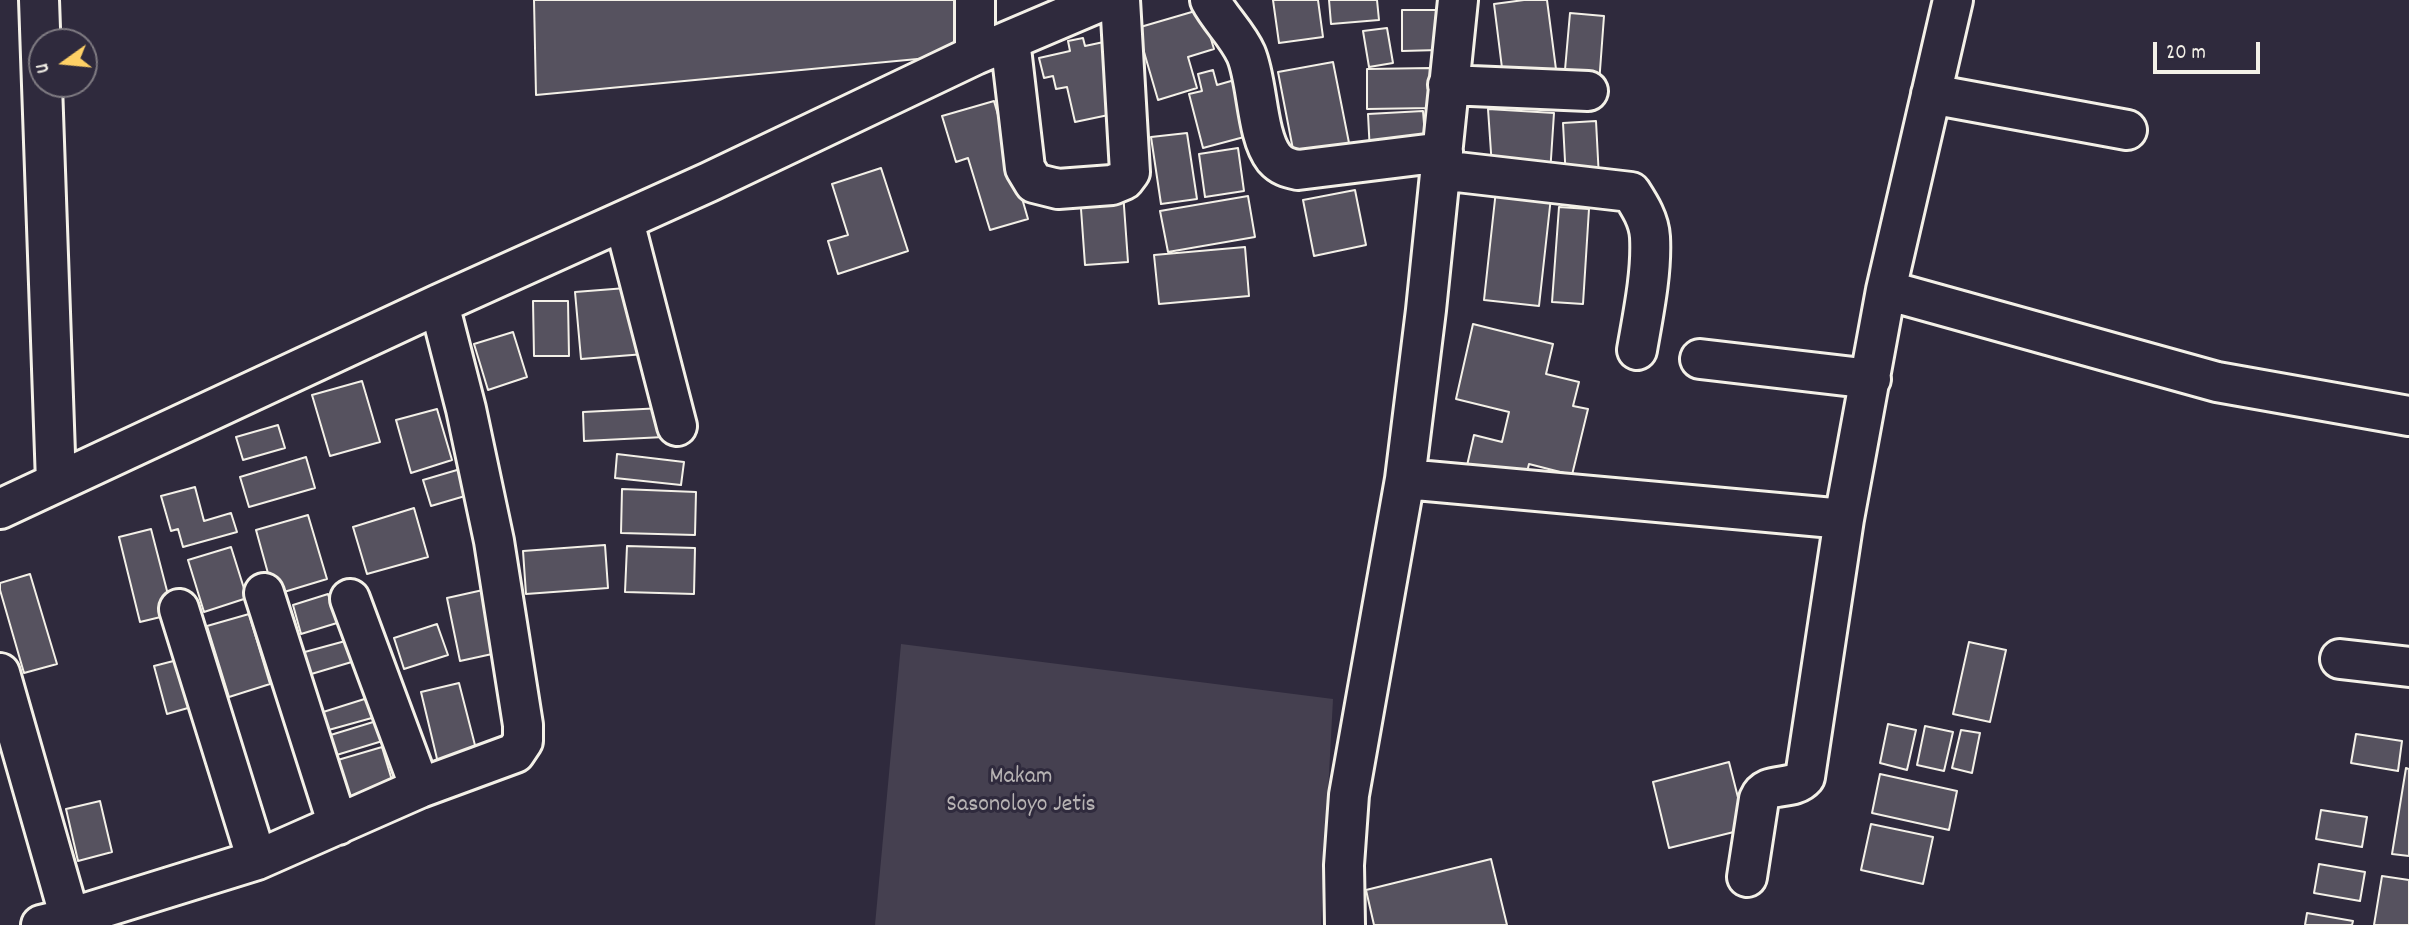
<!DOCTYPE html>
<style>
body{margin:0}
#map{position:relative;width:2409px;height:925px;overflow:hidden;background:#2f2a3d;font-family:Dekko,sans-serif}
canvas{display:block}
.north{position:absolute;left:28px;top:28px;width:70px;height:70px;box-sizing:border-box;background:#2f2a3d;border:2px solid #7e7a81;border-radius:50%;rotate:255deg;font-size:19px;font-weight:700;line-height:28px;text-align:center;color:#f4f1e8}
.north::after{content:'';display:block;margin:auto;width:24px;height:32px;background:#ffd166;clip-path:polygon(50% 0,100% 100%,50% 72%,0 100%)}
.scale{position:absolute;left:2153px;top:42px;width:107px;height:32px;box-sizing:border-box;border:4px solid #f4f1e8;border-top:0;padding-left:9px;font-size:21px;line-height:24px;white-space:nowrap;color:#f4f1e8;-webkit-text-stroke:5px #2f2a3d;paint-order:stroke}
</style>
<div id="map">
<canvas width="2409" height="925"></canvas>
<div class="north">U</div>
<div class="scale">20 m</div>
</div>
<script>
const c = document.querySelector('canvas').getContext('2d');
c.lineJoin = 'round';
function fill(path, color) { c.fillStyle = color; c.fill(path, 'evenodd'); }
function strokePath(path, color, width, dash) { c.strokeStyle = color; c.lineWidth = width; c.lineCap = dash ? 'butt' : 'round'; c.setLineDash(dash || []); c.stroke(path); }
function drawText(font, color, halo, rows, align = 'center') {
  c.font = font + ' Dekko,sans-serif'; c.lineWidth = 6; c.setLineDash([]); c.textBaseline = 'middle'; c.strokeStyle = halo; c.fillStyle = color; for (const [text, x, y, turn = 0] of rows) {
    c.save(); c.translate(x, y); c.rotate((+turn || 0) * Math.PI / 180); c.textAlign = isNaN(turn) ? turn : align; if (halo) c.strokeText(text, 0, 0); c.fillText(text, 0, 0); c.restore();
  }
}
const green = new Path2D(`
 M 901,644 L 1333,699 L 1321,925 L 875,925 Z`);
const building = new Path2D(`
 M 534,0 L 960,0 L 960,55 L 536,95 Z
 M 1273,0 L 1318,0 L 1323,37 L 1279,43 Z
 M 1329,0 L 1377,0 L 1379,20 L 1331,24 Z
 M 1524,0 L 1547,0 L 1557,77 L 1504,84 L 1494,4 Z
 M 1202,9 L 1214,49 L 1188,57 L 1197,88 L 1158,100 L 1137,28 Z
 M 1402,10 L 1439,10 L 1439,50 L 1402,51 Z
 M 1570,13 L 1604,16 L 1599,84 L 1564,81 Z
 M 1387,28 L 1393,63 L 1369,67 L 1363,31 Z
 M 1083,38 L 1085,46 L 1113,40 L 1118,113 L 1075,122 L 1067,87 L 1056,89 L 1053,76 L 1044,78 L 1039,58 L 1070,51 L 1068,41 Z
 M 1333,62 L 1351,153 L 1296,165 L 1278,72 Z
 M 1431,68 L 1432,108 L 1367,109 L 1367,69 Z
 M 1213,70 L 1217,85 L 1245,77 L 1259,133 L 1203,148 L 1189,94 L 1202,91 L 1198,74 Z
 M 994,101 L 1028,219 L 990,230 L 968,158 L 956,162 L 942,116 Z
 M 1488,109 L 1554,113 L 1550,174 L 1492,167 Z
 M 1423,111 L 1426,149 L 1370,153 L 1368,114 Z
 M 1596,121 L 1599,178 L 1566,180 L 1563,123 Z
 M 1187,133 L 1197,199 L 1161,204 L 1151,137 Z
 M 1238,148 L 1244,191 L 1205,197 L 1199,154 Z
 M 881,168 L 908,251 L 838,274 L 828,241 L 848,235 L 832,184 Z
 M 1497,181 L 1552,188 L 1539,306 L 1484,300 Z
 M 1355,190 L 1366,245 L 1314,256 L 1303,200 Z
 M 1123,192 L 1128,262 L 1085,265 L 1080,195 Z
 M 1248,196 L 1255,237 L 1168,252 L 1160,211 Z
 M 1559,207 L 1589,209 L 1583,304 L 1552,302 Z
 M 1245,247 L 1249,296 L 1159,304 L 1154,255 Z
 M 639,287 L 645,354 L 581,359 L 575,292 Z
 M 533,301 L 568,301 L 569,356 L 534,356 Z
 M 1473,324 L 1553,344 L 1546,374 L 1579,382 L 1573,406 L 1588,409 L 1572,475 L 1529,464 L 1524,484 L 1466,470 L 1474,435 L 1502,442 L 1509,412 L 1456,399 Z
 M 513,332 L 527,377 L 488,390 L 474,344 Z
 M 362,381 L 380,442 L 330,456 L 312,395 Z
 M 663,408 L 664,437 L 584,441 L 583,412 Z
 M 437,409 L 452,460 L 411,473 L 396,420 Z
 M 278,425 L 285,448 L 243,460 L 236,437 Z
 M 617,454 L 684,462 L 681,485 L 615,478 Z
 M 306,457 L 315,488 L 249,507 L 240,477 Z
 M 474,465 L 482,491 L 431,506 L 423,480 Z
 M 195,487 L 204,521 L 231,513 L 237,532 L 183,547 L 178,529 L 171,531 L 161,496 Z
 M 622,489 L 696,492 L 695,535 L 621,533 Z
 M 414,508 L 428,557 L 367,574 L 353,527 Z
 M 308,515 L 327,579 L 274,595 L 256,530 Z
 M 151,529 L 173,614 L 140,622 L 119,537 Z
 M 605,545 L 608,588 L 526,594 L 523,551 Z
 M 627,546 L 695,548 L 694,594 L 625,592 Z
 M 231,547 L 247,598 L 204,612 L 188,560 Z
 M 30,574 L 57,664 L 24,673 L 0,590 L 0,583 Z
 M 492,588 L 506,651 L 460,661 L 447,598 Z
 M 328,594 L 337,623 L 301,634 L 293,605 Z
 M 249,614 L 270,684 L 229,697 L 207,626 Z
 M 437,624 L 448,655 L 404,669 L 394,638 Z
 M 349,640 L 355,661 L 308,675 L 301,653 Z
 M 1969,642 L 2006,650 L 1990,722 L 1953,714 Z
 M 189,657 L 202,704 L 167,714 L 154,666 Z
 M 459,683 L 477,753 L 438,763 L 421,692 Z
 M 374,696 L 379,716 L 325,731 L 320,713 Z
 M 383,719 L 389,739 L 330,757 L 324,737 Z
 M 1888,724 L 1916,730 L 1907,770 L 1880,763 Z
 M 1925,726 L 1953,732 L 1944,771 L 1917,765 Z
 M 1961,730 L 1980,733 L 1972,773 L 1952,768 Z
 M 2356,734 L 2402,741 L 2398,771 L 2351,763 Z
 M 382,747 L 394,787 L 343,802 L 331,762 Z
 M 1729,762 L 1746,829 L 1669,848 L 1653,782 Z
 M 2406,768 L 2409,769 L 2409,856 L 2392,854 Z
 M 1880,774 L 1957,791 L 1949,830 L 1872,813 Z
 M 100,801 L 112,852 L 78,861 L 66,809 Z
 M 2321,810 L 2367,817 L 2362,847 L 2316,839 Z
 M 1871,824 L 1933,837 L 1923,884 L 1861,870 Z
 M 1491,859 L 1507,925 L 1374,925 L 1366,890 Z
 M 2319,864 L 2365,872 L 2360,901 L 2314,893 Z
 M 2382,876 L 2409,880 L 2409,925 L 2374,925 Z
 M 2307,913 L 2353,921 L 2352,925 L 2305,925 Z`);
const minor = new Path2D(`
 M 39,0 L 56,482
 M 975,0 L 975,55
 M 1210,0 C 1220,19 1237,34 1246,54 C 1258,82 1256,135 1274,158 C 1281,166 1288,168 1298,170 L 1443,152
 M 1458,0 L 1426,310 L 1405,479 L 1844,519
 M 1010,40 L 1025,168 L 1034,183 L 1058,189 L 1112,185 L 1124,180 L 1130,172 L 1120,0
 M 1448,85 L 1588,91
 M 1931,94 L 2127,130
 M 1440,170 L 1631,192 C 1640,206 1649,220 1650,237 C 1652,273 1643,315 1637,350
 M 624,221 L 677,426
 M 1886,290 L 2217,382 L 2409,416
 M 1700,359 L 1871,379
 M 0,509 L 439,304 L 709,182 L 975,55 L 1104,0
 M 264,593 L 338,825
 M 350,599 L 420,788
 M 179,609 L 257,860
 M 2340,659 L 2409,667
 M 0,673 L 70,918 L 41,925
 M 1747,877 L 1759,799 C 1767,780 1792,792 1805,777 L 1844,519 L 1886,290 L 1953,0
 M 70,918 L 257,860 L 420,788 L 515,753 L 523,741 L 523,725 L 494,541 L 466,409 L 439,304
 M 1345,925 L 1344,865 L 1349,795 L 1405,479`);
const parkNames = [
 ["Makam",1021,779],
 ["Sasonoloyo Jetis",1021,807]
];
fill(green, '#454050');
fill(building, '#56525f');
strokePath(building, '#f4f1e8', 2);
strokePath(minor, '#f4f1e8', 44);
strokePath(minor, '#2f2a3d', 38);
drawText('24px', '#b7b3b3', '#2f2a3d', parkNames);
</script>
